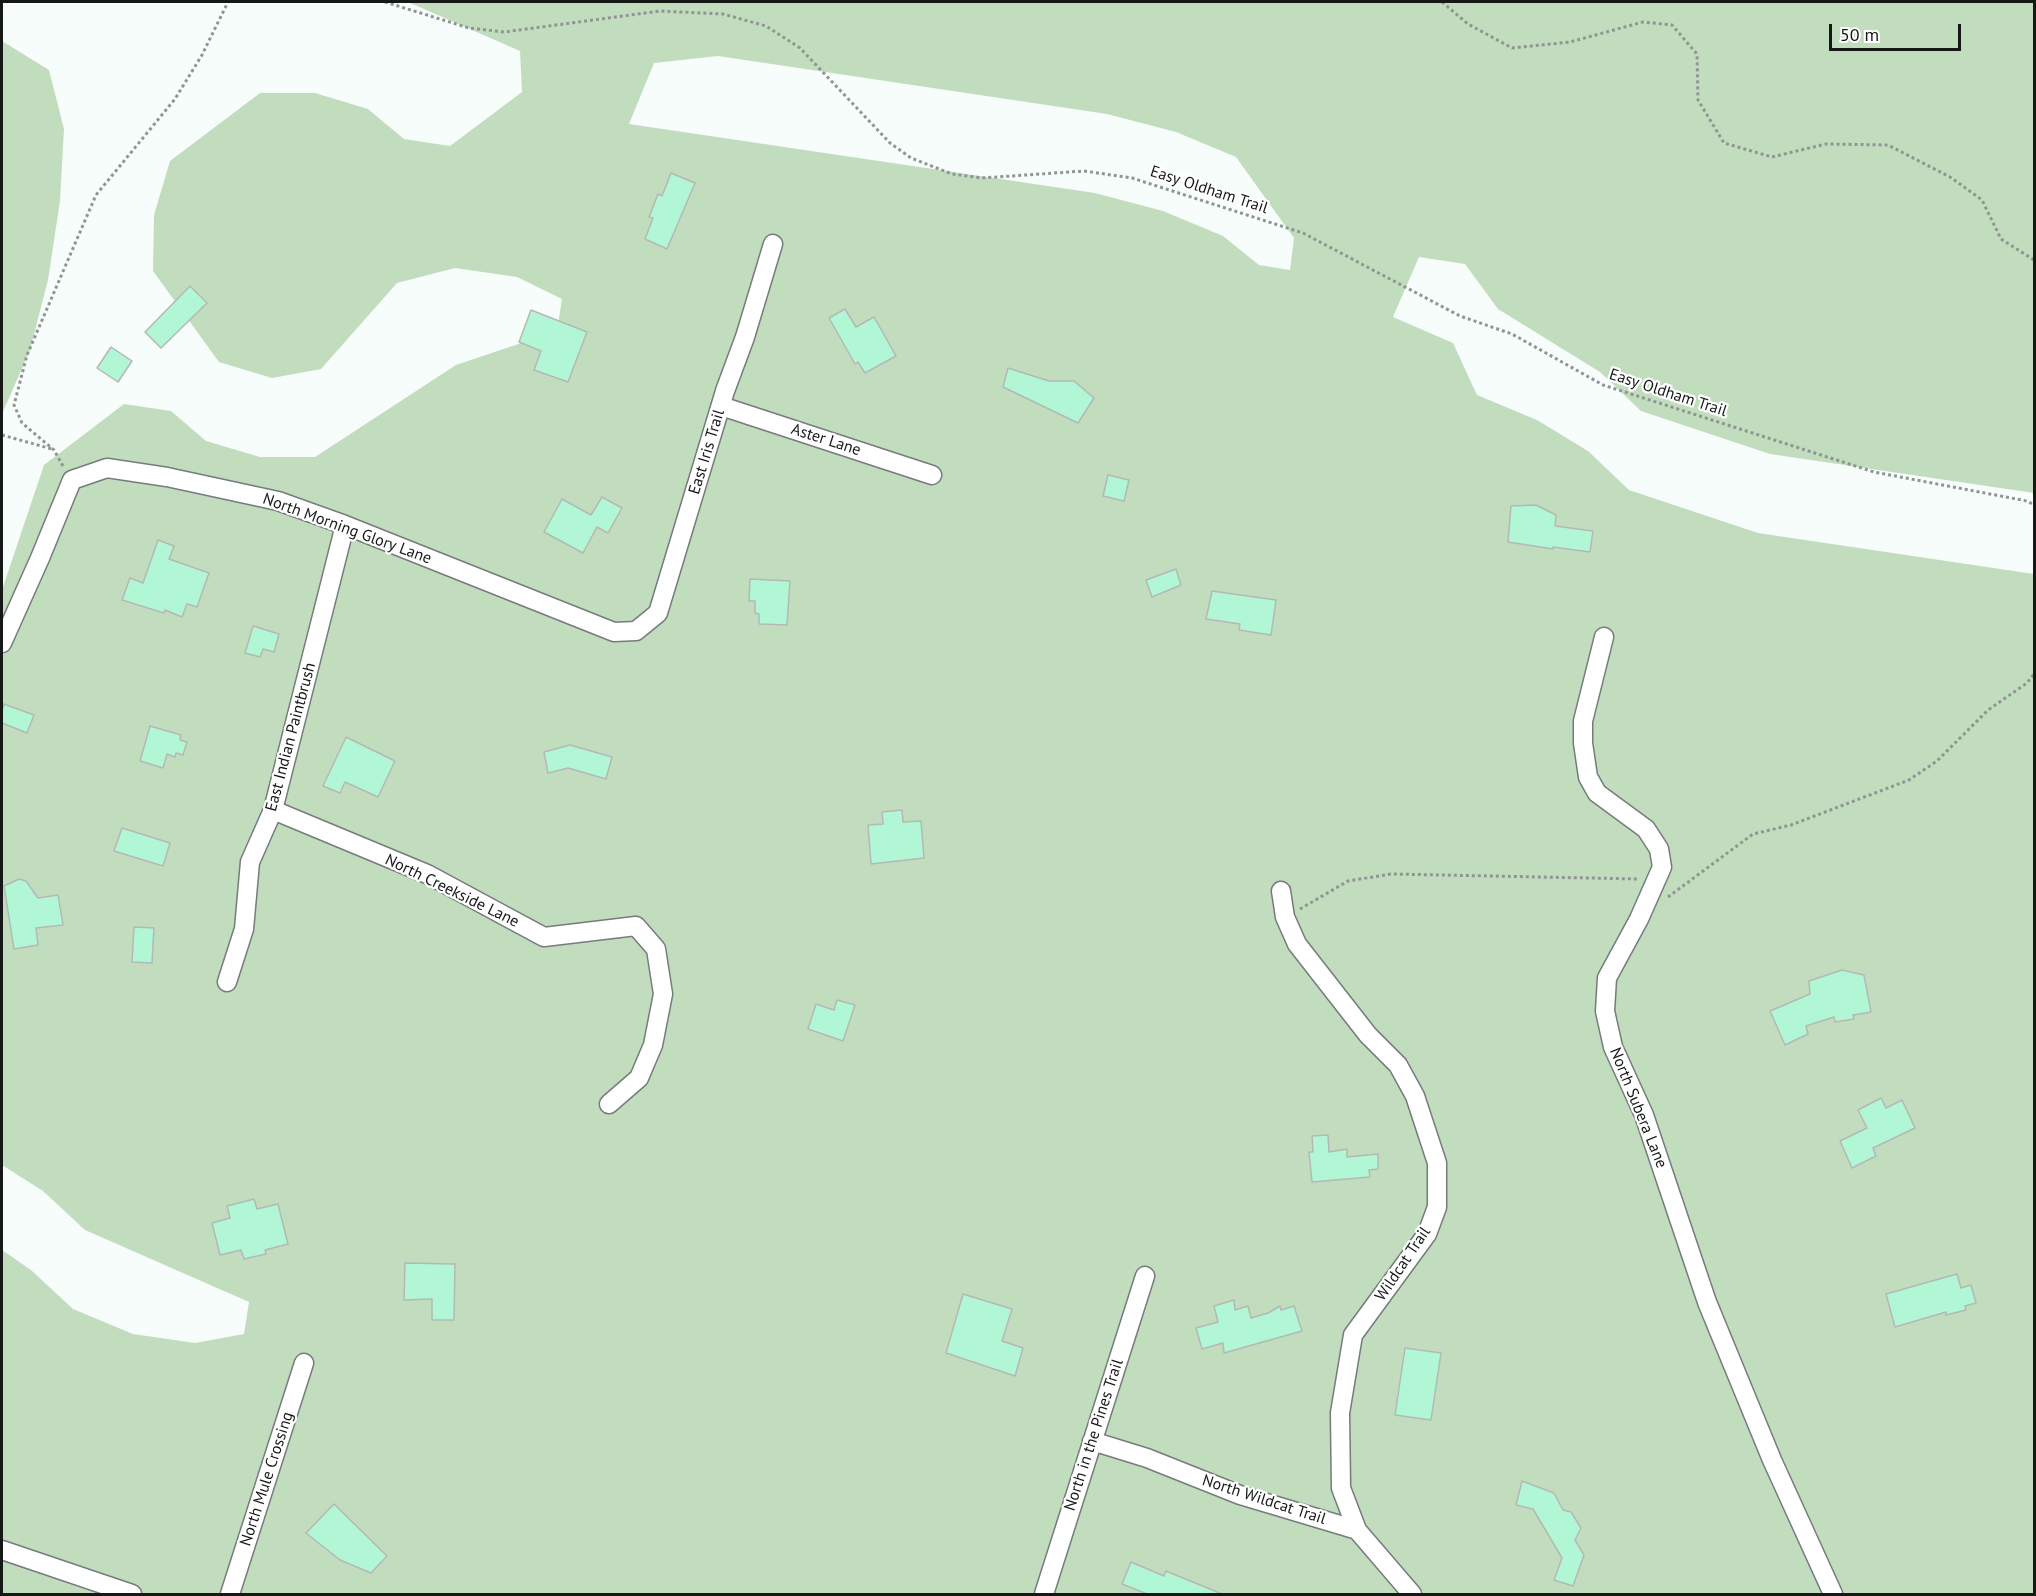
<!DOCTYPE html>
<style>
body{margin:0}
#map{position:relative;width:2036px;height:1596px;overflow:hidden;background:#f6fdfb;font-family:"PT Sans",sans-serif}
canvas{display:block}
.frame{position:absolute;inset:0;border:3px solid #161818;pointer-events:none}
.scale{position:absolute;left:1829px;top:24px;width:132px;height:27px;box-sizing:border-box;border:3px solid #161818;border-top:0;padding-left:8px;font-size:18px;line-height:21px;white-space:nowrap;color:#161818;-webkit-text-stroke:4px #fff;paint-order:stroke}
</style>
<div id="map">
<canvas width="2036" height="1596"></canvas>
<div class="frame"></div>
<div class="scale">50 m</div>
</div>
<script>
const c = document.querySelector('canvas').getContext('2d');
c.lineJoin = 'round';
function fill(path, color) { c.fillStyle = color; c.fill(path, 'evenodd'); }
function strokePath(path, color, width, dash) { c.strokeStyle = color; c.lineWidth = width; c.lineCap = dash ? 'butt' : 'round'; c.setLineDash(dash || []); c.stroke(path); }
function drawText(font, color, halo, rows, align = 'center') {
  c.font = font + ' "PT Sans",sans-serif'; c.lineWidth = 4.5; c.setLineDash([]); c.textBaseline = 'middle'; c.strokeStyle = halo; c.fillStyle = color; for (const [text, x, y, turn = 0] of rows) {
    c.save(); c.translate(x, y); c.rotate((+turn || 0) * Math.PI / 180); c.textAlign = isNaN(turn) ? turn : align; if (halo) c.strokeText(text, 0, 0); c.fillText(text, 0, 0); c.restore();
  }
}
const green = new Path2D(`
 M 408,2 L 2034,2 L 2034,493 L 1770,454 L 1641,411 L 1600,372 L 1498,309 L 1465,264 L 1419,257 L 1393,317 L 1453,343 L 1477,395 L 1537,420 L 1588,451 L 1629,490 L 1758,533 L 2034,574 L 2034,1594 L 2,1594 L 2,1250 L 31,1270 L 73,1309 L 133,1334 L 195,1343 L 244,1334 L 249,1302 L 85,1230 L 43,1191 L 2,1165 L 2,590 L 44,465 L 124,404 L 171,411 L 206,441 L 260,457 L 315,457 L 456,365 L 557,331 L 562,299 L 517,277 L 455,268 L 397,283 L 321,369 L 272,378 L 219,362 L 153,271 L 154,215 L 170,161 L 260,93 L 315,93 L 368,109 L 404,139 L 450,146 L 522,92 L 520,51 ZM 718,56 L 1107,114 L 1176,132 L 1236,157 L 1294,238 L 1290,270 L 1259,265 L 1223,236 L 1163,211 L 1095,193 L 629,124 L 654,63 Z
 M 2,41 L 49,70 L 64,129 L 60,201 L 48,280 L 30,350 L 2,414 Z`);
const building = new Path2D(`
 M 671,173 L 695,183 L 667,249 L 645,239 L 653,218 L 649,217 L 658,194 L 662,196 Z
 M 190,286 L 207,303 L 161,348 L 145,332 Z
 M 845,309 L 856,327 L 874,317 L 896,356 L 865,373 L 858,362 L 855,364 L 829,318 Z
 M 531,310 L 587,332 L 568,382 L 534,370 L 541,351 L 519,342 Z
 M 111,347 L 132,361 L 118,382 L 97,368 Z
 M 1008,368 L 1049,381 L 1074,381 L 1094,398 L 1078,423 L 1003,387 Z
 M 1108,475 L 1129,480 L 1124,501 L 1103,496 Z
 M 602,497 L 622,508 L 608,533 L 597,527 L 583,553 L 544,532 L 562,499 L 591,515 Z
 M 1536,505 L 1556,515 L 1555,526 L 1593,531 L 1590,552 L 1553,547 L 1553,549 L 1508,542 L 1511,506 Z
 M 158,540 L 174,546 L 169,559 L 209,573 L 197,607 L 187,604 L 182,617 L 165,610 L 164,613 L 122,600 L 130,578 L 143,583 Z
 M 1176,569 L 1181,585 L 1152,597 L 1146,580 Z
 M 750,579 L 790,581 L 787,625 L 759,624 L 759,614 L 755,613 L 755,601 L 749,601 Z
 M 1212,591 L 1276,600 L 1271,635 L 1239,630 L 1240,624 L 1206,619 Z
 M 253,626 L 279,634 L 274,652 L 263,649 L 260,657 L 245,653 Z
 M 4,704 L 34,715 L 27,733 L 2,723 L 2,711 Z
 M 150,726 L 181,735 L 180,740 L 187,742 L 183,755 L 176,753 L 175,757 L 167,754 L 163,768 L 140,761 Z
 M 346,737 L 395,761 L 378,797 L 345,782 L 340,793 L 323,786 Z
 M 570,745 L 612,757 L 606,779 L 568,768 L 548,773 L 544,752 Z
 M 902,810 L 903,822 L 921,821 L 924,858 L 871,864 L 868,825 L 883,824 L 882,812 Z
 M 122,828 L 170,843 L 163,866 L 114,851 Z
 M 19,879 L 26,881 L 38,898 L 58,895 L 63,925 L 36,928 L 38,945 L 14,949 L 4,886 Z
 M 134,927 L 154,928 L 152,963 L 132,962 Z
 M 1842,970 L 1864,975 L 1871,1012 L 1853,1015 L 1854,1019 L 1835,1022 L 1834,1017 L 1806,1026 L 1808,1034 L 1785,1045 L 1770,1011 L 1810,994 L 1809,981 Z
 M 837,1000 L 855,1005 L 843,1041 L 808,1029 L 816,1004 L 834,1010 Z
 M 1881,1098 L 1886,1108 L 1902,1100 L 1915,1128 L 1873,1148 L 1876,1156 L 1852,1168 L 1840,1141 L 1867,1128 L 1858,1110 Z
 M 1328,1135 L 1329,1152 L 1347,1149 L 1347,1157 L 1378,1154 L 1378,1169 L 1369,1170 L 1370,1177 L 1312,1182 L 1309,1152 L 1313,1152 L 1312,1136 Z
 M 254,1199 L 257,1209 L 278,1204 L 288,1244 L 265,1250 L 266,1254 L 244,1259 L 241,1250 L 220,1255 L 212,1223 L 230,1218 L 227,1206 Z
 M 405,1263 L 455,1264 L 454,1320 L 432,1320 L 432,1299 L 404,1300 Z
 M 1957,1274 L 1961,1288 L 1971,1285 L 1976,1303 L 1965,1306 L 1966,1310 L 1946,1315 L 1946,1312 L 1895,1327 L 1886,1294 Z
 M 963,1294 L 1012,1309 L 1002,1341 L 1023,1348 L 1015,1376 L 946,1353 Z
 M 1234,1300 L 1235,1310 L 1248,1306 L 1251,1318 L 1268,1313 L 1280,1306 L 1281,1310 L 1294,1306 L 1302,1331 L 1224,1353 L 1223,1343 L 1202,1349 L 1196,1328 L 1218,1322 L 1214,1306 Z
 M 1405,1348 L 1441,1353 L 1431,1420 L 1395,1415 Z
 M 1522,1481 L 1554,1493 L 1563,1510 L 1571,1512 L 1581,1528 L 1575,1540 L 1584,1555 L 1573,1586 L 1554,1580 L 1562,1558 L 1533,1509 L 1516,1505 Z
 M 334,1504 L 387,1556 L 371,1573 L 340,1560 L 306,1533 Z
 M 1131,1562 L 1164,1576 L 1166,1571 L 1222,1594 L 1147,1594 L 1122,1584 Z`);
const path = new Path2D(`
 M 385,2 L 469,28 L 504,32 L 660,11 L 723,14 L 766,26 L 800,48 L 890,143 L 911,158 L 952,174 L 982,178 L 1084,171 L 1132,178 L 1303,233 L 1460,316 L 1512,334 L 1603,385 L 1874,472 L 2027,501 L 2034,505
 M 1442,2 L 1468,24 L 1512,48 L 1570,42 L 1643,22 L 1672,25 L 1697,54 L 1698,100 L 1724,143 L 1772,157 L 1826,144 L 1888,145 L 1950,177 L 1982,200 L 2001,239 L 2034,260
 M 2,435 L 52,449
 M 63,466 L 54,450 L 22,423 L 14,405 L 27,355 L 96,195 L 175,99 L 202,55 L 228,2
 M 1668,897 L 1753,834 L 1791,825 L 1909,780 L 1937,761 L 1988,710 L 2027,683 L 2034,674
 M 1300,909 L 1348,881 L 1391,874 L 1639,879`);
const minor = new Path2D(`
 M 721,406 L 932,475
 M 1604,637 L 1583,721 L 1583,743 L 1588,777 L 1597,793 L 1646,829 L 1659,849 L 1662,867 L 1639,919 L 1607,978 L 1605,1011 L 1613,1047 L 1644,1115 L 1707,1302 L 1772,1460 L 1833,1594
 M 2,643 L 40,558 L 72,480 L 107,468 L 167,477 L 278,501 L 345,525 L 614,632 L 636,631 L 658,613 L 725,391 L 745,337 L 773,244
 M 273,810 L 427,874 L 544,937 L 636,926 L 656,949 L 663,994 L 653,1045 L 639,1078 L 609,1104
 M 1281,891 L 1285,917 L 1297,944 L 1368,1035 L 1398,1065 L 1415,1096 L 1437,1163 L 1437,1207 L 1427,1234 L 1353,1335 L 1340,1413 L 1341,1488 L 1357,1530
 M 227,982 L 244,929 L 250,862 L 273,810 L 345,525
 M 1092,1441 L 1147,1458 L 1240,1495 L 1357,1530 L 1412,1594
 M 2,1550 L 132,1594
 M 230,1594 L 304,1363
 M 1044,1594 L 1145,1276`);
const streetNames = [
 ["Easy Oldham Trail",1209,190,18],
 ["Easy Oldham Trail",1668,393,18],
 ["Aster Lane",826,440,18],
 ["East Iris Trail",707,452,-73],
 ["North Morning Glory Lane",347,529,20],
 ["East Indian Paintbrush",291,737,-75],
 ["North Creekside Lane",452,891,26],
 ["North Subera Lane",1638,1108,68],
 ["Wildcat Trail",1403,1264,-56],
 ["North in the Pines Trail",1094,1435,-72],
 ["North Mule Crossing",267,1479,-72],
 ["North Wildcat Trail",1264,1500,18]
];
fill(green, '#c1ddbe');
fill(building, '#b1f6d5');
strokePath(building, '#b4b9b6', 1.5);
strokePath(minor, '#767b7b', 21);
strokePath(path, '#909594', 3, [3, 3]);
strokePath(minor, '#fff', 18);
drawText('16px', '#161818', '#fff', streetNames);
</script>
